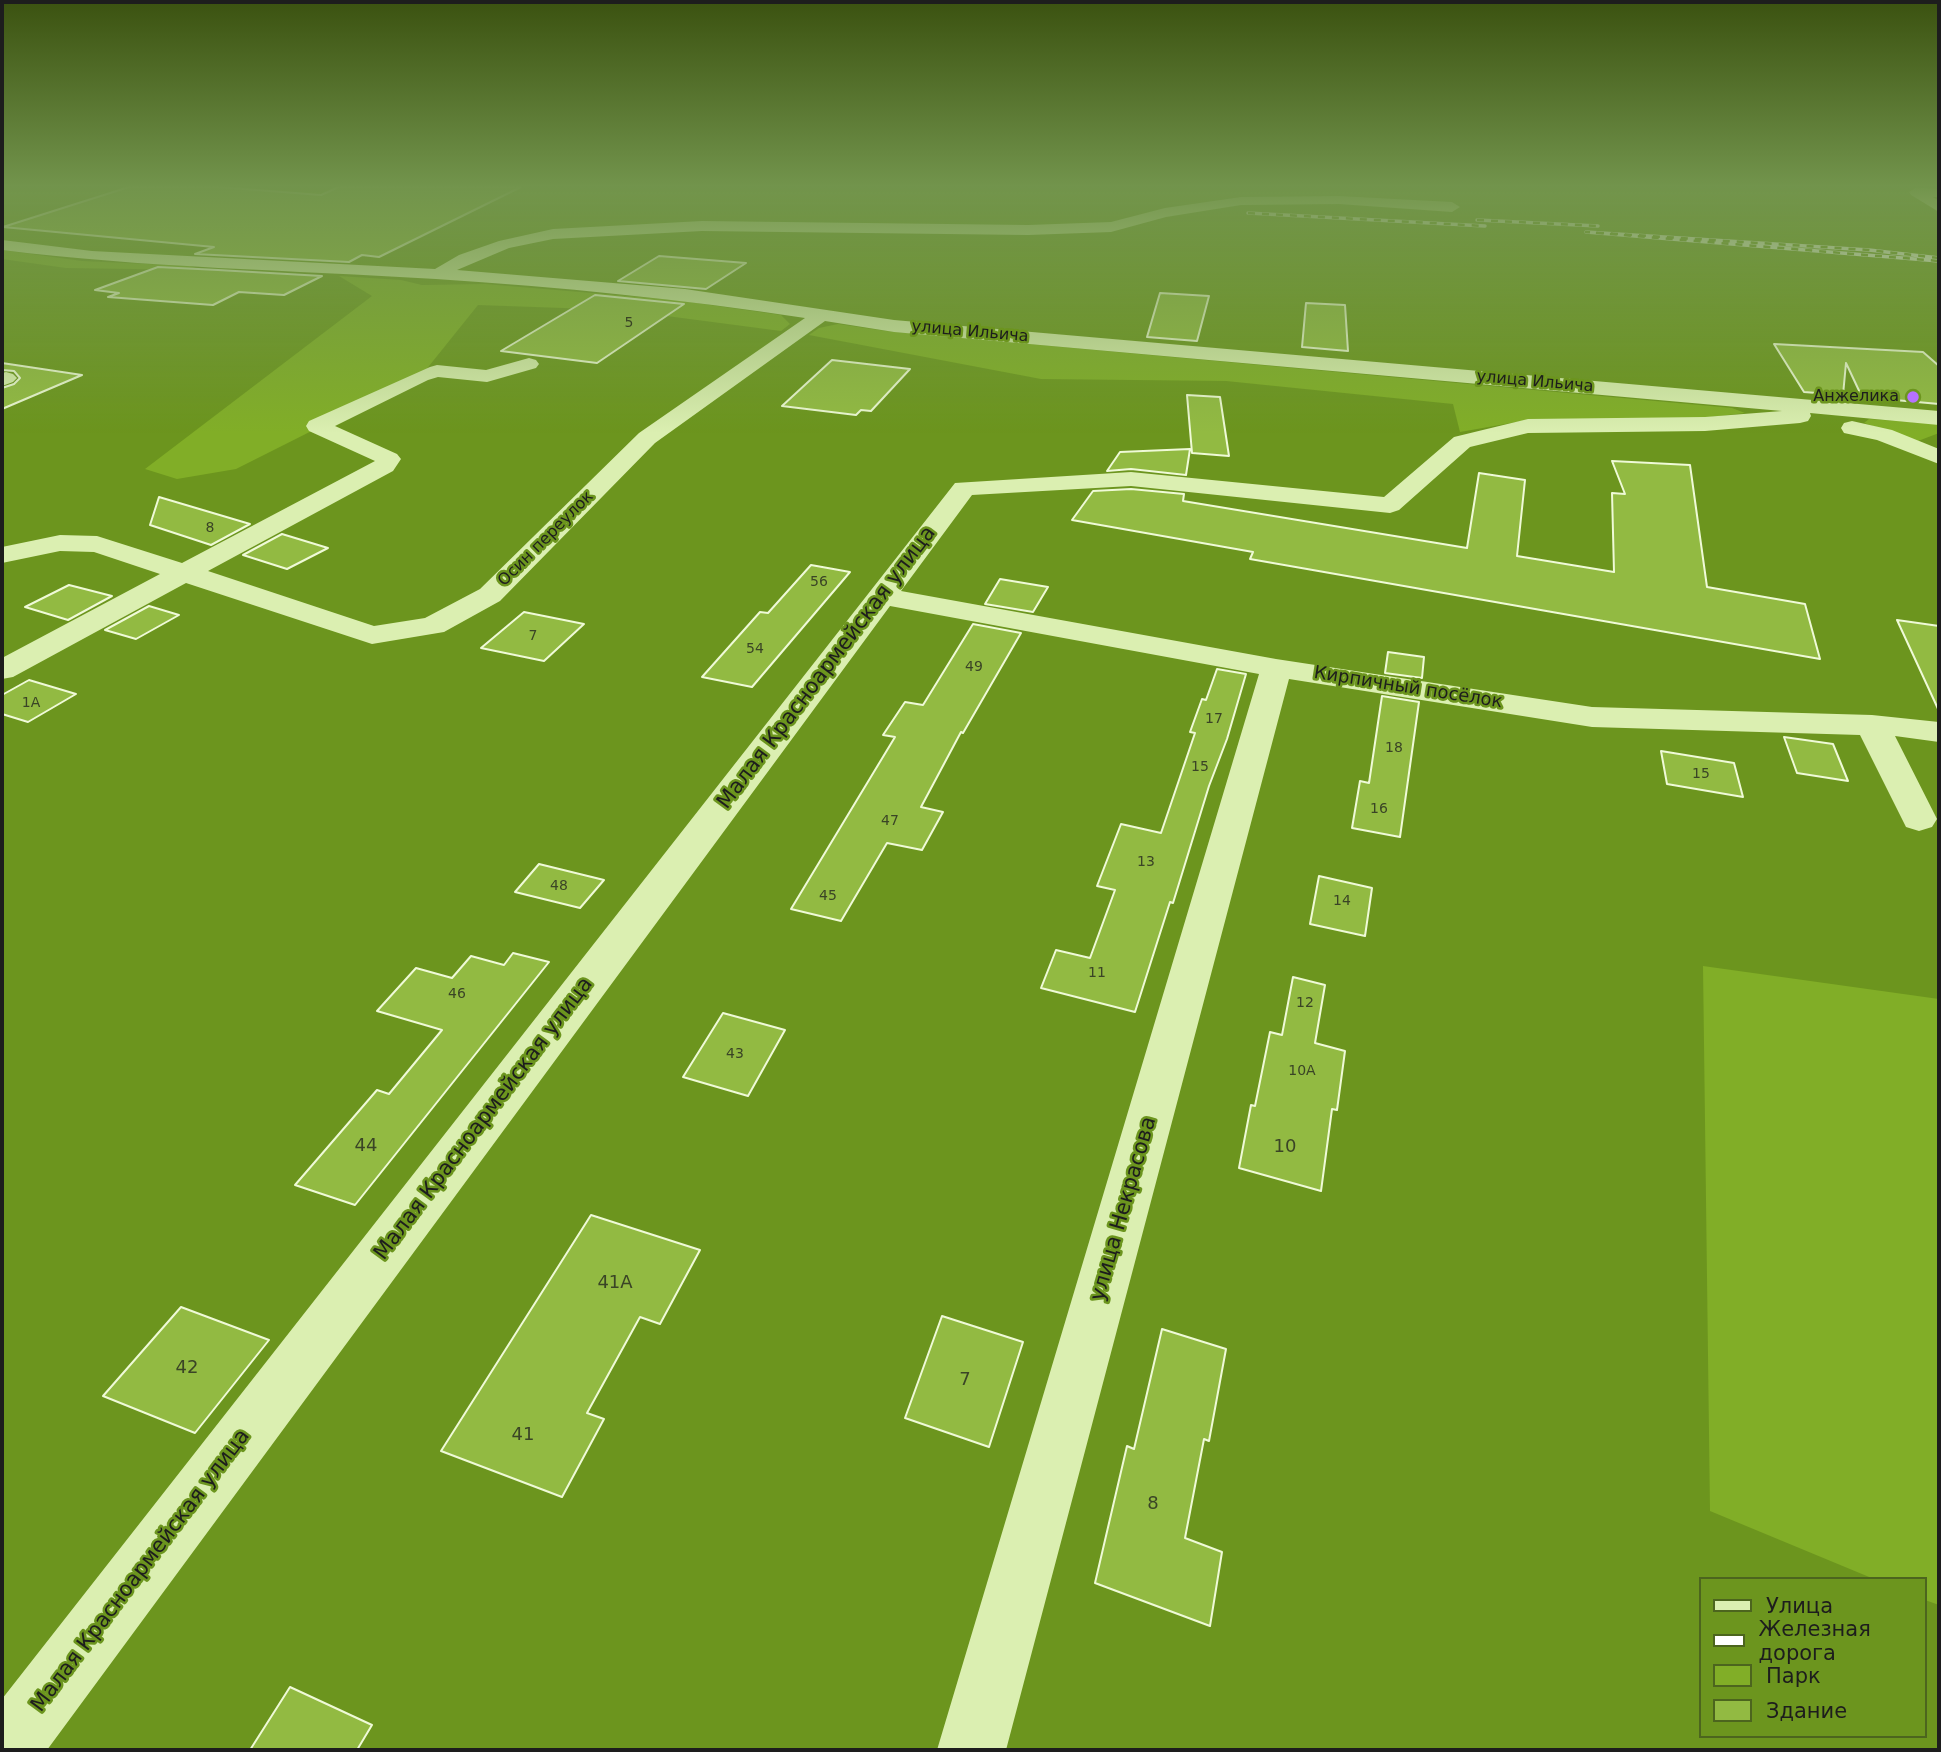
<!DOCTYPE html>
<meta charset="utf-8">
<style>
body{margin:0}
#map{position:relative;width:1941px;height:1752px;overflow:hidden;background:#6c951e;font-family:"DejaVu Sans",sans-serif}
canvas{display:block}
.frame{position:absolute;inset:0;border:4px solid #1d1d1d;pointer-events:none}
.legend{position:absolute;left:1699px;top:1577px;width:228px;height:161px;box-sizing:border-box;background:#6c951e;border:2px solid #4c651e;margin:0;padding:9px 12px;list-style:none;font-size:21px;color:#1d1d1d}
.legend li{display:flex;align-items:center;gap:14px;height:35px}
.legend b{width:35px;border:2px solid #4c651e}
</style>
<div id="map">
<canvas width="1941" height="1752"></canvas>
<div class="frame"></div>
<ul class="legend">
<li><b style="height:9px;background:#dbefb1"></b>Улица</li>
<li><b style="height:9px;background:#fff"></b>Железная дорога</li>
<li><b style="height:19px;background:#81ae27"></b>Парк</li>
<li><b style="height:19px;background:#92ba42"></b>Здание</li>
</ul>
</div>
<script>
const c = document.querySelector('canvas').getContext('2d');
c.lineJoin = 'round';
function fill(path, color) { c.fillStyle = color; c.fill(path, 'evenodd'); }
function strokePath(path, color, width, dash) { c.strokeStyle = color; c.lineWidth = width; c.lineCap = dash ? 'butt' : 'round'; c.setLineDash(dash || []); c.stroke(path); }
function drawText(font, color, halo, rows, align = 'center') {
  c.font = font + ' "DejaVu Sans",sans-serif'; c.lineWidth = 5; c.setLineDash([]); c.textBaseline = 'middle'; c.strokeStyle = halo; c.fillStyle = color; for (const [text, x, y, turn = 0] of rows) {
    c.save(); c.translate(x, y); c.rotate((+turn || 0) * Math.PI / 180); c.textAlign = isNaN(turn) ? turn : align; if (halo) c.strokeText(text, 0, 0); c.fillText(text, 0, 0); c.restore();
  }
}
const green = new Path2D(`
 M 2,250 L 82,261 L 190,266 L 202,270 L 66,268 L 2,259 Z
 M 339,276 L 401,280 L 422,285 L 485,284 L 675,300 L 781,315 L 790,324 L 781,331 L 621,310 L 478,305 L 421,376 L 236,469 L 177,479 L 145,469 L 372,296 Z
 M 838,324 L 886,331 L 1732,408 L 1745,413 L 1693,419 L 1528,420 L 1460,432 L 1453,404 L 1226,381 L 1041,379 L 809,335 L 819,328 Z
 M 1869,419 L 1939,424 L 1939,433 L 1918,441 L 1864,423 Z
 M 1703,966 L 1939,999 L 1939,1605 L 1925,1600 L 1925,1579 L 1874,1579 L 1710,1511 Z`);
const building = new Path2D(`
 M 129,187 L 218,187 L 321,195 L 339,187 L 521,187 L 379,257 L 362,255 L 349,262 L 195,254 L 214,247 L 3,227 Z
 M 659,256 L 746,263 L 706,289 L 618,281 Z
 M 158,267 L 218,270 L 322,276 L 284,295 L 239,292 L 213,305 L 108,297 L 119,293 L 95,290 Z
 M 1160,293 L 1209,296 L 1197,341 L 1147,337 Z
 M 595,295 L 684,304 L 597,363 L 501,351 Z
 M 1306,303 L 1345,305 L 1348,351 L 1302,347 Z
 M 1774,344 L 1923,352 L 1939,366 L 1939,404 L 1862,397 L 1846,363 L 1843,395 L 1804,392 Z
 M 832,360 L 910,369 L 871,411 L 861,410 L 856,415 L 782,406 Z
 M 2,363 L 82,375 L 2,409 L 2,388 L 14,384 L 20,378 L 14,371 L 2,370 Z
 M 1187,395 L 1220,397 L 1229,456 L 1192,453 Z
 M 1190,449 L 1186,475 L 1131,469 L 1107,471 L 1120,452 Z
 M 1612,461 L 1690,465 L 1707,587 L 1805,604 L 1820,659 L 1250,559 L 1253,552 L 1072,520 L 1093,491 L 1131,489 L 1184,494 L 1183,501 L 1467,548 L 1479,473 L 1525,480 L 1517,556 L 1614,572 L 1612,493 L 1625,494 Z
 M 159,497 L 250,524 L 211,545 L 150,525 Z
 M 282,534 L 328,548 L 287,569 L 243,555 Z
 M 811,565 L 850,572 L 752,687 L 702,677 L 760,612 L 768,613 Z
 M 1000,579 L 1048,587 L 1033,612 L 985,604 Z
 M 69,585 L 112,596 L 68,620 L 25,607 Z
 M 149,606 L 179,615 L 136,639 L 105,630 Z
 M 524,612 L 584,624 L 544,661 L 481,648 Z
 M 1897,620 L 1939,626 L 1939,711 Z
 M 973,624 L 1021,633 L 963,733 L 961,732 L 921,807 L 943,812 L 922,850 L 887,843 L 841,921 L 791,909 L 895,737 L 883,735 L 905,702 L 923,705 Z
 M 1388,652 L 1424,657 L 1422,678 L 1385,673 Z
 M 1217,669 L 1246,674 L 1227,739 L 1209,786 L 1173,903 L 1170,902 L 1135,1012 L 1041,988 L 1056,950 L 1090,958 L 1115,890 L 1097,886 L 1121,824 L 1161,833 L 1195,733 L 1190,732 L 1202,699 L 1206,700 Z
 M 29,680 L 76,694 L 28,722 L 2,714 L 2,695 Z
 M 1382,696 L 1419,702 L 1400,837 L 1352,828 L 1360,781 L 1369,783 Z
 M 1784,737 L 1833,744 L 1848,781 L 1797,773 Z
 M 1661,751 L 1734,763 L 1743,797 L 1667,784 Z
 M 539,864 L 604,880 L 580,908 L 515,892 Z
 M 1319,876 L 1372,888 L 1365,936 L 1310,924 Z
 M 513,953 L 549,962 L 355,1205 L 295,1185 L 377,1090 L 389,1094 L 442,1030 L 377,1011 L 416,968 L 452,978 L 471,956 L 504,965 Z
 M 1293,977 L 1325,985 L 1315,1043 L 1345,1051 L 1337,1110 L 1332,1109 L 1321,1191 L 1239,1168 L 1251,1105 L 1255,1106 L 1270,1032 L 1282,1035 Z
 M 723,1013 L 785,1030 L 748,1096 L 683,1077 Z
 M 591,1215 L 700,1250 L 660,1324 L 640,1317 L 587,1413 L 604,1419 L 562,1497 L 441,1451 Z
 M 181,1307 L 269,1340 L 195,1433 L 103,1396 Z
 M 942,1316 L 1023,1342 L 989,1447 L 905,1418 Z
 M 1162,1329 L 1226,1349 L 1209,1441 L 1204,1439 L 1185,1538 L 1222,1552 L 1210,1626 L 1095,1583 L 1127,1446 L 1134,1449 Z
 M 290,1687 L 372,1725 L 357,1750 L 250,1750 Z`);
const minor = new Path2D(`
 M 1916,188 L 1939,189 L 1939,197 L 1933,197 L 1939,201 L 1939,212 L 1911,195 L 1909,192 Z
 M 1339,196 L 1452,202 L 1460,207 L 1452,212 L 1339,204 L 1241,205 L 1166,217 L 1111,232 L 1028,235 L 702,231 L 553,239 L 509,248 L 457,270 L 685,289 L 894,320 L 1939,411 L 1939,425 L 1810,413 L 1811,416 L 1808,421 L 1800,423 L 1705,431 L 1528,433 L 1470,447 L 1399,510 L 1390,513 L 1131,486 L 972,495 L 901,591 L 1276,659 L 1592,707 L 1872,715 L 1939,722 L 1939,742 L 1895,736 L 1937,819 L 1932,827 L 1919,831 L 1906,827 L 1860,735 L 1592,727 L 1289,679 L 1006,1750 L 937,1750 L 1259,674 L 890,606 L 47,1750 L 2,1750 L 2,1699 L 955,483 L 1131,472 L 1384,497 L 1454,437 L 1528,419 L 1705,417 L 1782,411 L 894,332 L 825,321 L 655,443 L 500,601 L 444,632 L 372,644 L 186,583 L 13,677 L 2,679 L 2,658 L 160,574 L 94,552 L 60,551 L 2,563 L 2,547 L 60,535 L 97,536 L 182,563 L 375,461 L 309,431 L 306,426 L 309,421 L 430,367 L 437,365 L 486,370 L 529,358 L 536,360 L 539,364 L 536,368 L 487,382 L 438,377 L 428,380 L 335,426 L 397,454 L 401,459 L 393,471 L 208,571 L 374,626 L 425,618 L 480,589 L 639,433 L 805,318 C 682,299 559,287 436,279 C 291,270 146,268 2,250 L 2,240 L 92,251 L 435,269 L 459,255 L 499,241 L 553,229 L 702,221 L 1028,225 L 1111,222 L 1165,208 L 1241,197 Z
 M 6,372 L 13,374 L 17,378 L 13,382 L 2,386 L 2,373 Z
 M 1852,421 L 1892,430 L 1939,449 L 1939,464 L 1877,440 L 1844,433 L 1841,428 L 1844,423 Z`);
const rail = new Path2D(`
 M 1248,213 L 1485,226
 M 1477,220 L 1598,226
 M 1939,258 L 1869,250 L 1586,232 L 1939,261`);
const markers = [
 [1913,397,7,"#b671fd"]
];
const numberNames = [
 ["5",629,323],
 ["8",210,528],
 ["56",819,582],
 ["7",533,636],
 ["54",755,649],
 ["49",974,667],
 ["1А",31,703],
 ["17",1214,719],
 ["18",1394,748],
 ["15",1200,767],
 ["15",1701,774],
 ["16",1379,809],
 ["47",890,821],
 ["13",1146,862],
 ["48",559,886],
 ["45",828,896],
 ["14",1342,901],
 ["11",1097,973],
 ["46",457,994],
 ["12",1305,1003],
 ["43",735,1054],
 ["10А",1302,1071]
];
const farStreetnames = [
 ["улица Ильича",970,332,5],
 ["улица Ильича",1535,382,5],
 ["Осин переулок",546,539,-45]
];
const farPoinames = [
 ["Анжелика",1899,397]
];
const streetNames = [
 ["Кирпичный посёлок",1408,688,9]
];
const nearNumbernames = [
 ["44",366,1146],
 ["10",1285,1147],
 ["41А",615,1283],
 ["42",187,1368],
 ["7",965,1380],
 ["41",523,1435],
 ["8",1153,1504]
];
const nearStreetnames = [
 ["Малая Красноармейская улица",827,668,-53],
 ["Малая Красноармейская улица",484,1119,-53],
 ["улица Некрасова",1124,1209,-74],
 ["Малая Красноармейская улица",141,1571,-53]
];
fill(green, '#81ae27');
fill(building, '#92ba42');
strokePath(building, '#effad7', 2);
fill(minor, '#dbefb1');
strokePath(rail, '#fff', 3.5);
strokePath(rail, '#6c951e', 2.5, [7]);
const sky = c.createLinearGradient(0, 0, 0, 433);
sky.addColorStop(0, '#3b5210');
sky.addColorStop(0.43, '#72944c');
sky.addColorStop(1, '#72944c00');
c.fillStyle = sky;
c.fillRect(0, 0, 1941, 433);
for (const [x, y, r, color] of markers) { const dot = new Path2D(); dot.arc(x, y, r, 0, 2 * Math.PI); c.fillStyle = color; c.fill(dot); strokePath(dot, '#6c951e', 2.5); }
drawText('14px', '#3a4426', null, numberNames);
drawText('16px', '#1d1d1d', '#6c951e', farStreetnames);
drawText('16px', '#1d1d1d', '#6c951e', farPoinames, 'right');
drawText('18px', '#1d1d1d', '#6c951e', streetNames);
drawText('18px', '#3a4426', null, nearNumbernames);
drawText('21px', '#1d1d1d', '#6c951e', nearStreetnames);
</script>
